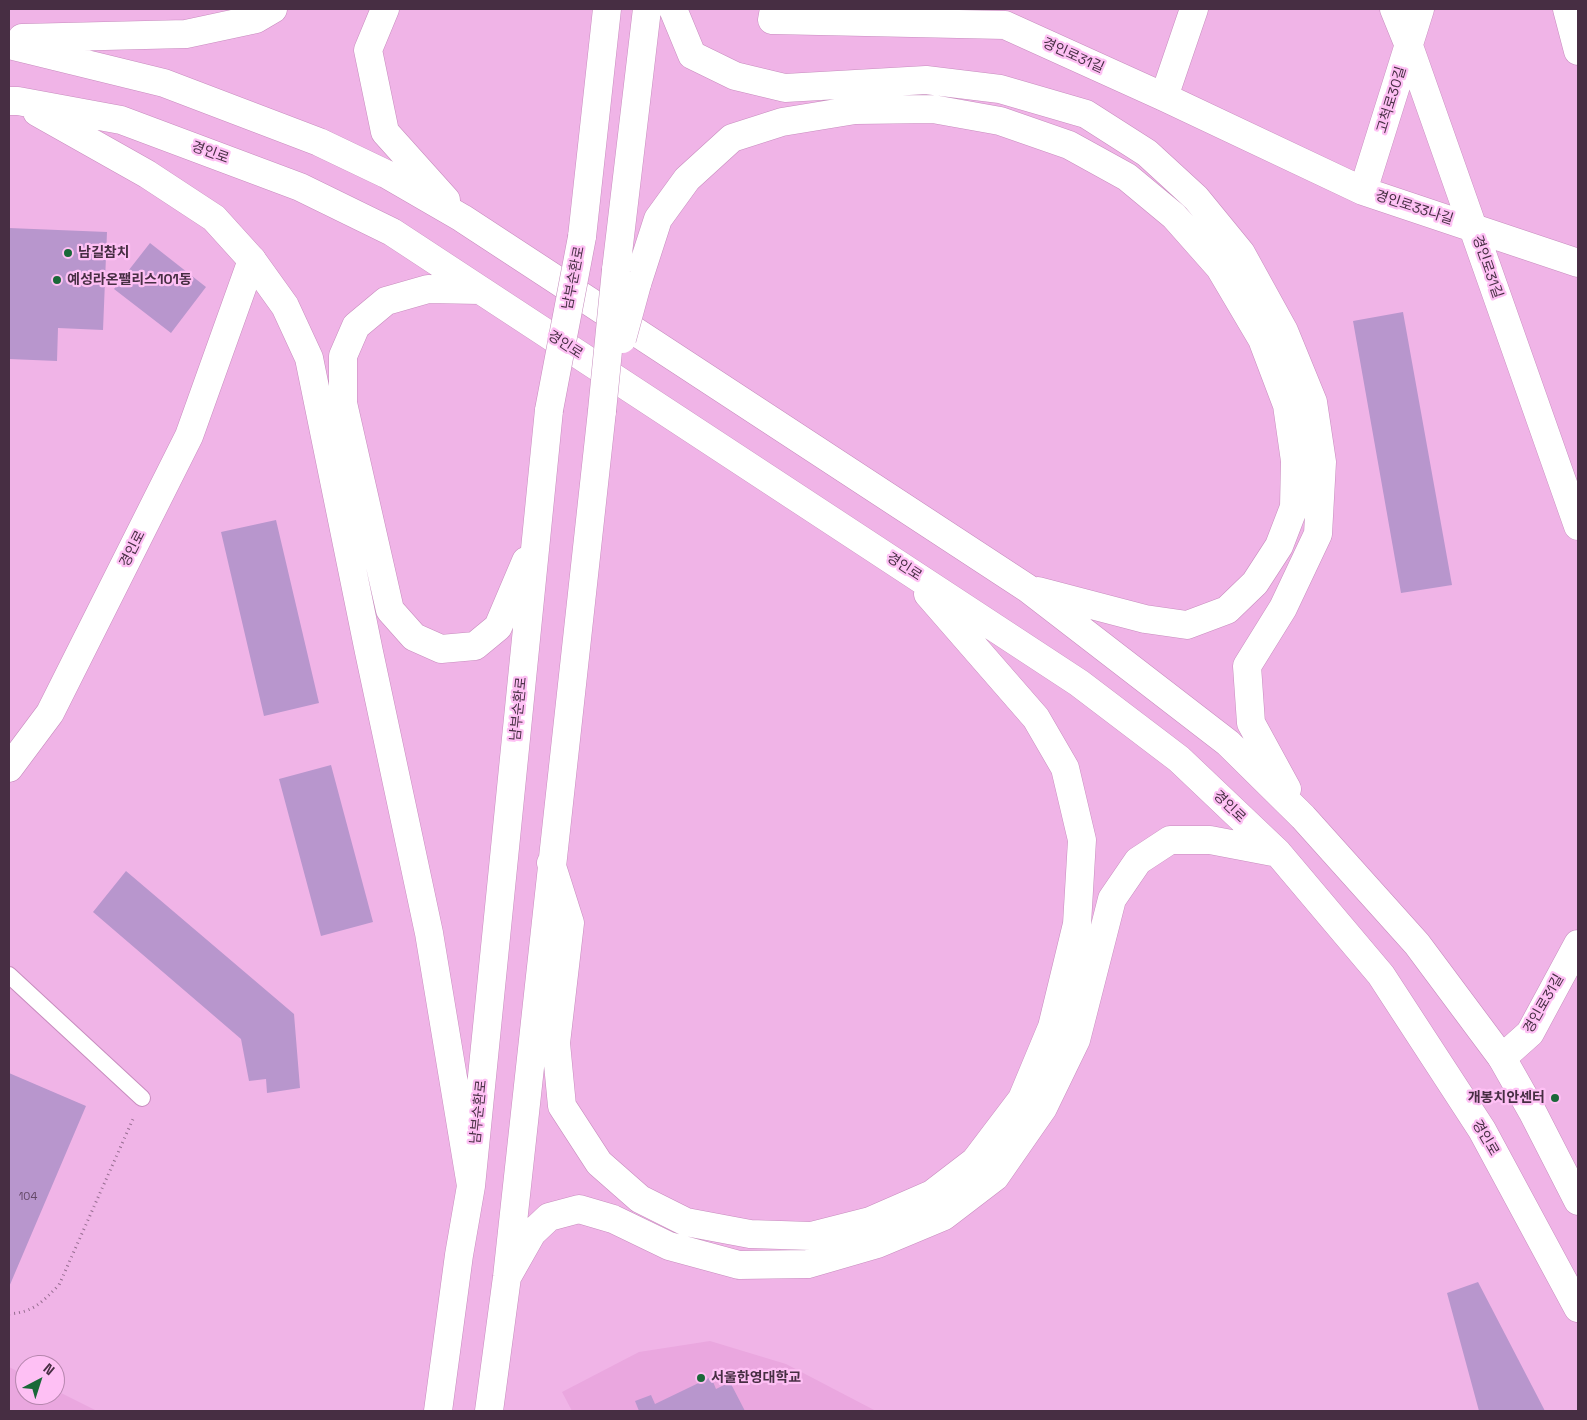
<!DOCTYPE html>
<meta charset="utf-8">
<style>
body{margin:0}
#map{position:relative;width:1587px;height:1420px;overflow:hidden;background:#f0b4e7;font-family:"Space Grotesk",sans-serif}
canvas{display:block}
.frame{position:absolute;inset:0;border:10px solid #472e43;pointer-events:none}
.north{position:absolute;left:15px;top:1355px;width:50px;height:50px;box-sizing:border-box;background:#fec0f4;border:1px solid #b586ad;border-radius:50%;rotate:40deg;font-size:14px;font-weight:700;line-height:20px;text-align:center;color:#472e43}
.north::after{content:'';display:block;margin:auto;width:18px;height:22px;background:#196838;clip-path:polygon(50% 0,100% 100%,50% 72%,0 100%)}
</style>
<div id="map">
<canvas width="1587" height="1420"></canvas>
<div class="frame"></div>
<div class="north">N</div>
</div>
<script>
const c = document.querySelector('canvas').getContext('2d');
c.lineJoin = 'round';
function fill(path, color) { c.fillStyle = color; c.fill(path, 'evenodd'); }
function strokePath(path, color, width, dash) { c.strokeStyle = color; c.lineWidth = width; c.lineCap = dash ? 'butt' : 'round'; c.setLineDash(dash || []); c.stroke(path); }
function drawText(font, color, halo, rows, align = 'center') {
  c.font = font + ' "Space Grotesk","Noto Sans KR",sans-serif'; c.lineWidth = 4.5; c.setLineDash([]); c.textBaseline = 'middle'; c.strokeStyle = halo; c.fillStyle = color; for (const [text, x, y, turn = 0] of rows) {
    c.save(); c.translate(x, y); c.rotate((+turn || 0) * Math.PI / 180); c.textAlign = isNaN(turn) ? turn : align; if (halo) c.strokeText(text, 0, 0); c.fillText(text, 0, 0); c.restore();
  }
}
const built = new Path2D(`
 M 710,1341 L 786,1364 L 876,1411 L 572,1411 L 562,1392 L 639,1352 Z
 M 9,1367 L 25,1375 L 25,1395 L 55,1395 L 55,1390 L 97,1411 L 9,1411 Z`);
const building = new Path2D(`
 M 9,228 L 107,232 L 103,330 L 58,328 L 57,361 L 9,359 Z
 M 150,243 L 206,287 L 171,333 L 114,289 Z
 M 1403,312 L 1452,585 L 1401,593 L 1353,321 Z
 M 276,520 L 319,703 L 264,716 L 221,532 Z
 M 331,765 L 373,922 L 321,936 L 279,779 Z
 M 126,871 L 294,1014 L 300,1088 L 267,1093 L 266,1079 L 249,1081 L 241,1039 L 93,912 Z
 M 9,1073 L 86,1106 L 9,1287 Z
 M 1478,1282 L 1545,1411 L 1479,1411 L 1447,1293 Z
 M 711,1377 L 716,1389 L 730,1382 L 745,1411 L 639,1411 L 635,1401 L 651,1395 L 655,1404 Z`);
const path = new Path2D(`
 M 9,1314 C 34,1312 42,1302 59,1285 L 133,1119`);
const service = new Path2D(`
 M 9,975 L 142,1098`);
const minor = new Path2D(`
 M 774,9 L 772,20 L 1005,25 L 1164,97 L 1363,191 L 1578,263
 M 1394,9 L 1409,46 L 1578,526
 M 1567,9 L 1578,51
 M 1164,97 L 1194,9
 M 1363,191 L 1420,9
 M 9,768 L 50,713 L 189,436 L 252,260
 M 1502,1058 L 1530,1033 L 1578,944`);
const primary = new Path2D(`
 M 385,9 L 368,50 L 385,132 L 446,200
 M 673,9 L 692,55 L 735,76 L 785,88 L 926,80 L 1000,89 L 1086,114 L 1147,153 L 1196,198 L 1241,253 L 1284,331 L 1313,402 L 1322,462 L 1318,534 L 1283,608 L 1247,666 L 1251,723 L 1287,789
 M 22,38 L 186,34 L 256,19 L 273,9
 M 9,45 L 164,83 L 319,142 L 386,174 L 462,218 L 1027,588 L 1228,743 L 1303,817 L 1417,944 L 1502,1058 L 1532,1111 L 1578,1201
 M 9,101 L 18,101 L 121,120 L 300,187 L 392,232 L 1079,683 L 1179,759 L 1278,853 L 1381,975 L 1482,1130 L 1578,1308
 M 37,112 L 147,174 L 214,218 L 252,260 L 285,306 L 309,358 L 369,652 L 429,933 L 471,1186
 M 582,237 L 607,9
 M 616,270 L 647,9
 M 637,284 L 658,219 L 687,179 L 732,138 L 782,122 L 855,110 L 933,109 L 1000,121 L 1069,145 L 1127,177 L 1174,216 L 1220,268 L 1262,339 L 1287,405 L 1295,461 L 1294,507 L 1279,546 L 1255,583 L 1227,610 L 1187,625 L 1145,619 L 1038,591
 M 480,290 L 428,289 L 386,301 L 356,326 L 343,356 L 343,403 L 390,610 L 414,637 L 441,649 L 475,646 L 498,627 L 526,561
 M 551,863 L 570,923 L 556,1043 L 562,1106 L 599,1163 L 640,1199 L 686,1222 L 750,1234 L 811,1236 L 870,1221 L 932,1194 L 975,1161 L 1022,1099 L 1052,1027 L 1077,924 L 1082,840 L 1065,768 L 1036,718 L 928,594
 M 507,1277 L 532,1233 L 549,1217 L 579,1209 L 613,1219 L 669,1246 L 739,1265 L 808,1264 L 877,1244 L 944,1216 L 995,1177 L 1043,1108 L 1076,1040 L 1112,899 L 1138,861 L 1170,840 L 1210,840 L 1278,853
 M 438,1411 L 459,1255 L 471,1186 L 549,410
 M 489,1411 L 507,1277 L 602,411`);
const primaryBridge = new Path2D(`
 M 622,339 L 637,284
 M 549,410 L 582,237
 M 602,411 L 616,270`);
const markers = [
 [68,253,5,"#196838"],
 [57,280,5,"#196838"],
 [1555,1098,5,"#196838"],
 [701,1378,5,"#196838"]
];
const numberNames = [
 ["104",28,1197]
];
const streetNames = [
 ["경인로31길",1073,56,24],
 ["고척로30길",1392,100,-73],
 ["경인로",210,153,20],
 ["경인로33나길",1414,208,18],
 ["경인로31길",1487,267,71],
 ["남부순환로",574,278,-79],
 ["경인로",565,345,33],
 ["경인로",133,549,-63],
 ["경인로",904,567,33],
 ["남부순환로",519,709,-84],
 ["경인로",1229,807,44],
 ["경인로31길",1544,1004,-60],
 ["남부순환로",479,1112,-84],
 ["경인로",1485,1138,60]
];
const poiNames = [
 ["남길참치",78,253],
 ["예성라온팰리스101동",67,280],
 ["개봉치안센터",1545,1098,"right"],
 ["서울한영대학교",711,1378]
];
fill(built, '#eaa7df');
fill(building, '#b896cd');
strokePath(service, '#c78cbe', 18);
strokePath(minor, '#c78cbe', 29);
strokePath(primary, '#c78cbe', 29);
strokePath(path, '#966d90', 3, [1, 4]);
strokePath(service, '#fff', 16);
strokePath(minor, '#fff', 28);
strokePath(primary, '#fff', 28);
strokePath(primaryBridge, '#c78cbe', 29, []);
strokePath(primaryBridge, '#fff', 28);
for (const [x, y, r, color] of markers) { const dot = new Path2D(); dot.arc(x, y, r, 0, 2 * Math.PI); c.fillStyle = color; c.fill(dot); strokePath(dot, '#fec0f4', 2); }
drawText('11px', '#634866', null, numberNames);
drawText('14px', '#472e43', '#fec0f4', streetNames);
drawText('bold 14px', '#472e43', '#fec0f4', poiNames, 'left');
</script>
